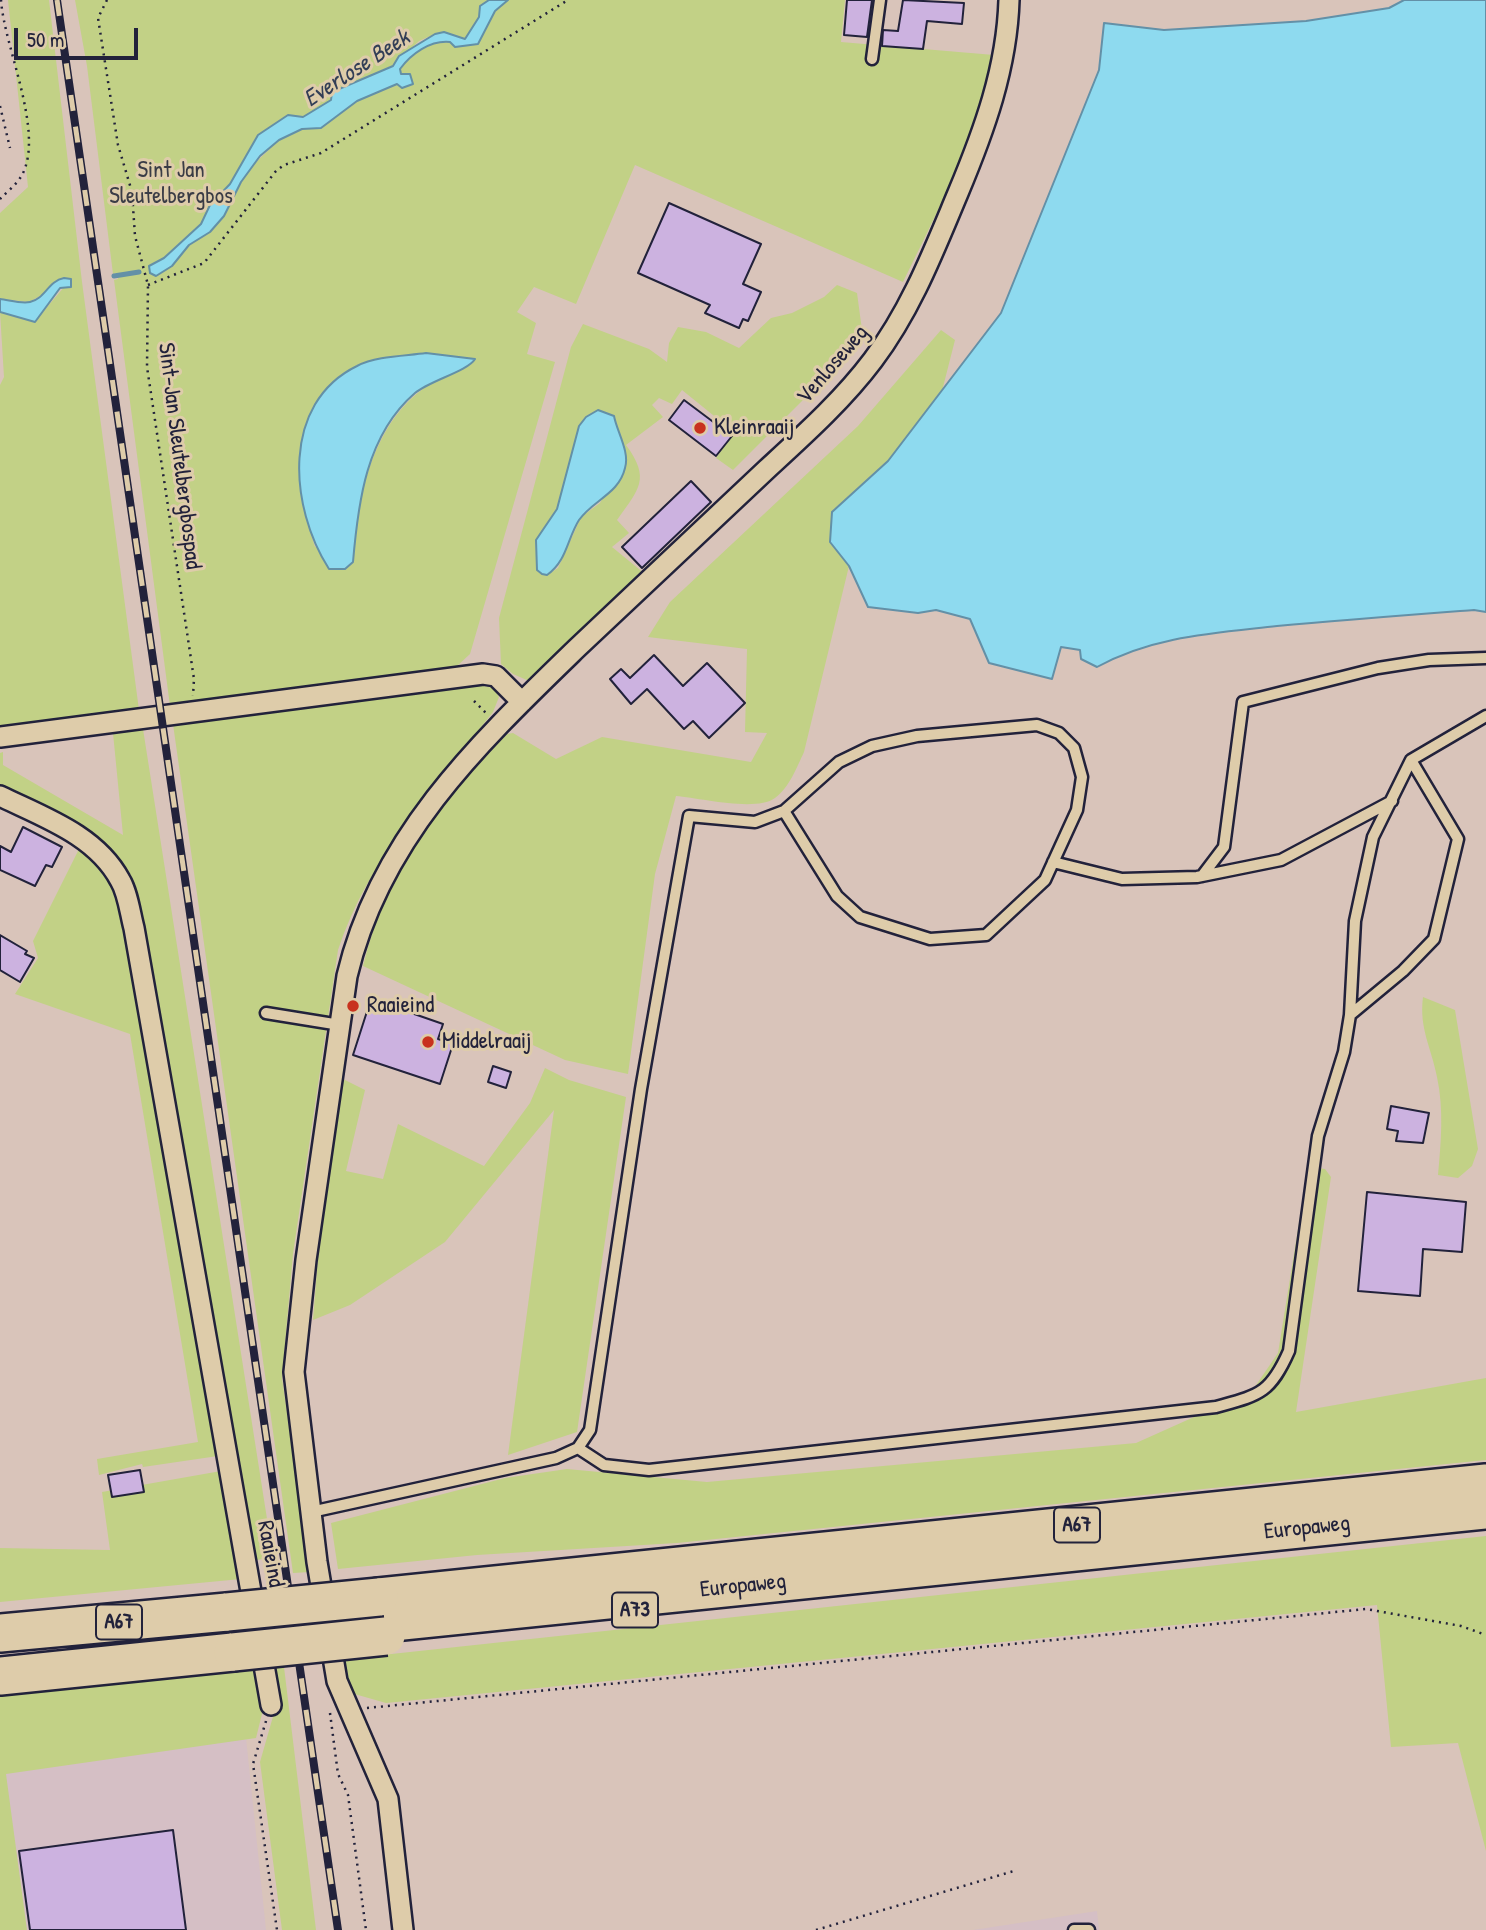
<!DOCTYPE html>
<style>
body{margin:0}
#map{position:relative;width:1486px;height:1930px;overflow:hidden;background:#d9c4ba;font-family:"Patrick Hand",sans-serif}
canvas{display:block}
.scale{position:absolute;left:14px;top:28px;width:124px;height:32px;box-sizing:border-box;border:4px solid #22223b;border-top:0;padding-left:9px;font-size:21px;line-height:24px;white-space:nowrap;color:#22223b;-webkit-text-stroke:5px #deccaa;paint-order:stroke}
</style>
<div id="map">
<canvas width="1486" height="1930"></canvas>
<div class="scale">50 m</div>
</div>
<script>
const c = document.querySelector('canvas').getContext('2d');
c.lineJoin = 'round';
function fill(path, color) { c.fillStyle = color; c.fill(path, 'evenodd'); }
function strokePath(path, color, width, dash) { c.strokeStyle = color; c.lineWidth = width; c.lineCap = dash ? 'butt' : 'round'; c.setLineDash(dash || []); c.stroke(path); }
function drawText(font, color, halo, rows, align = 'center') {
  c.font = font + ' "Patrick Hand",sans-serif'; c.lineWidth = 6; c.setLineDash([]); c.textBaseline = 'middle'; c.strokeStyle = halo; c.fillStyle = color; for (const [text, x, y, turn = 0] of rows) {
    c.save(); c.translate(x, y); c.rotate((+turn || 0) * Math.PI / 180); c.textAlign = isNaN(turn) ? turn : align; if (halo) c.strokeText(text, 0, 0); c.fillText(text, 0, 0); c.restore();
  }
}
const built = new Path2D(`
 M 246,1738 L 266,1930 L 5,1930 L 0,1880 L 0,1768 Z
 M 1097,1911 L 1099,1930 L 973,1930 Z`);
const green = new Path2D(`
 M 8,0 L 49,0 L 82,282 L 139,710 L 0,729 L 0,385 L 4,377 L 0,312 L 35,321 L 71,279 L 29,302 L 0,299 L 0,213 L 28,187 Z
 M 75,0 L 489,0 L 480,6 L 479,16 L 465,39 L 444,32 L 435,34 L 419,41 L 393,66 L 332,92 L 331,100 L 303,117 L 288,115 L 255,163 L 279,140 L 302,129 L 321,128 L 357,101 L 384,88 L 397,84 L 413,84 L 410,74 L 401,74 L 399,69 C 411,54 430,40 450,41 L 455,47 L 478,44 L 495,11 L 508,0 L 845,0 L 841,42 L 994,55 C 979,131 937,213 903,282 L 635,165 L 576,304 L 534,287 L 517,312 L 536,323 L 527,354 L 555,362 L 470,654 L 456,667 L 170,706 L 114,280 L 118,279 L 117,273 L 113,274 L 87,66 ZM 475,359 C 469,369 445,375 433,382 C 385,411 366,465 357,519 L 315,547 C 299,494 291,453 316,402 Z
 M 837,285 L 857,293 L 862,330 L 836,367 L 733,470 L 716,458 L 734,432 L 682,390 L 672,404 L 659,398 L 652,405 L 663,417 L 626,445 C 651,479 639,489 617,520 L 629,533 L 612,547 L 645,574 L 529,681 L 513,674 L 501,664 L 499,618 L 571,347 L 583,324 L 649,349 L 667,362 L 669,343 L 678,327 L 706,332 L 739,348 L 771,318 L 792,313 L 824,297 ZM 614,416 L 626,454 L 600,503 L 581,517 L 558,568 L 547,575 L 537,563 L 538,551 L 557,508 L 579,426 Z
 M 941,330 L 955,340 L 941,395 L 888,461 L 832,512 L 830,542 L 849,566 L 804,752 C 797,767 789,788 775,798 C 756,812 700,798 676,796 L 655,874 L 628,1074 L 565,1060 L 363,966 C 386,870 440,804 507,734 L 513,733 L 556,759 L 602,737 L 751,762 L 767,733 L 745,732 L 747,649 L 648,637 L 670,602 L 858,426 Z
 M 467,683 L 494,688 L 499,697 L 493,712 C 436,786 368,859 338,950 L 293,1254 L 282,1378 L 310,1572 L 293,1573 L 173,724 Z
 M 143,729 L 273,1557 L 252,1561 L 128,878 C 107,829 45,812 0,789 L 0,753 L 3,752 L 3,765 L 123,835 L 113,733 Z
 M 79,849 L 111,880 L 119,894 L 218,1456 L 143,1467 L 142,1464 L 99,1475 L 97,1459 L 198,1442 L 130,1034 L 15,994 L 38,958 L 33,941 Z
 M 1423,997 L 1455,1010 L 1478,1149 L 1472,1166 L 1458,1178 L 1438,1175 C 1441,1142 1444,1110 1437,1077 C 1431,1046 1419,1029 1423,997 Z
 M 545,1068 L 569,1080 L 626,1097 L 577,1432 L 508,1455 L 554,1110 L 445,1242 L 350,1305 L 313,1320 L 318,1257 L 343,1079 L 365,1090 L 346,1171 L 383,1179 L 398,1124 L 484,1166 L 530,1103 Z
 M 1308,1167 L 1325,1169 L 1331,1177 L 1296,1412 L 1486,1378 L 1486,1460 L 677,1543 L 477,1555 L 338,1569 L 331,1523 L 505,1478 L 567,1469 L 707,1482 L 1136,1443 L 1252,1391 L 1278,1353 Z
 M 221,1471 L 241,1579 L 0,1602 L 0,1548 L 110,1550 L 102,1492 Z
 M 1486,1536 L 1486,1851 L 1458,1743 L 1391,1747 L 1377,1605 L 386,1703 L 351,1693 L 345,1659 Z
 M 284,1667 L 316,1930 L 282,1930 L 260,1762 L 276,1706 L 273,1668 Z
 M 259,1668 L 264,1706 L 256,1738 L 6,1774 L 27,1930 L 0,1930 L 0,1695 Z`);
const water = new Path2D(`
 M 489,0 L 508,0 L 495,11 L 478,44 L 455,47 L 450,42 C 430,40 411,54 400,69 L 401,74 L 410,74 L 413,84 L 402,88 L 397,84 L 357,101 L 321,128 L 302,129 L 279,140 L 260,156 L 241,182 L 224,216 L 210,232 L 189,245 L 172,266 L 156,276 L 150,273 L 149,266 L 164,258 L 201,224 L 210,205 L 230,184 L 258,135 L 288,115 L 303,117 L 331,100 L 332,92 L 393,66 L 399,56 L 435,34 L 444,32 L 465,39 L 479,17 L 480,6 Z
 M 1404,0 L 1486,0 L 1486,612 L 1474,610 C 1409,615 1343,620 1277,626 C 1215,633 1153,636 1097,667 L 1081,659 L 1080,650 L 1061,647 L 1052,679 L 989,663 L 970,619 L 936,610 L 918,613 L 868,607 L 849,566 L 830,542 L 832,512 L 888,461 L 1001,313 L 1099,70 L 1104,23 L 1164,30 L 1306,21 L 1389,8 Z
 M 64,278 L 71,279 L 71,287 L 60,288 L 35,322 L 0,312 L 0,299 C 9,300 21,304 30,302 C 45,299 48,281 64,278 Z
 M 426,353 L 475,359 C 468,371 429,381 415,393 C 366,435 358,503 353,562 L 345,569 L 329,569 C 289,507 281,403 357,366 C 376,356 405,356 426,353 Z
 M 598,410 L 614,416 C 617,432 630,452 625,468 C 619,494 593,500 579,520 C 567,539 567,561 547,575 L 542,574 L 537,570 L 536,540 L 557,509 L 579,426 L 586,417 Z`);
const stream = new Path2D(`
 M 114,276 L 139,272`);
const building = new Path2D(`
 M 847,0 L 872,0 L 867,37 L 844,35 Z
 M 903,0 L 964,3 L 962,24 L 927,21 L 923,49 L 882,46 L 883,30 L 898,31 Z
 M 669,203 L 761,244 L 743,284 L 761,292 L 748,321 L 743,319 L 739,328 L 705,313 L 710,305 L 638,273 Z
 M 684,400 L 732,436 L 716,456 L 669,420 Z
 M 691,481 L 711,502 L 642,568 L 622,547 Z
 M 654,655 L 683,686 L 707,663 L 745,703 L 709,738 L 693,721 L 684,729 L 647,689 L 631,704 L 610,679 L 621,669 L 630,678 Z
 M 23,827 L 62,847 L 52,867 L 46,865 L 35,886 L 0,870 L 0,846 L 11,852 Z
 M 0,935 L 27,951 L 25,954 L 34,958 L 20,982 L 0,970 Z
 M 371,999 L 443,1024 L 438,1039 L 453,1044 L 440,1084 L 353,1055 Z
 M 493,1066 L 511,1072 L 506,1088 L 488,1082 Z
 M 1391,1106 L 1429,1113 L 1423,1143 L 1396,1141 L 1398,1131 L 1387,1129 Z
 M 1367,1192 L 1466,1202 L 1462,1252 L 1423,1249 L 1420,1296 L 1358,1291 Z
 M 140,1470 L 144,1492 L 112,1497 L 108,1475 Z
 M 173,1830 L 186,1930 L 30,1930 L 19,1851 Z`);
const path = new Path2D(`
 M 107,0 L 98,18 L 118,145 L 132,192 L 135,236 L 148,285 L 147,367 L 194,679 L 193,696
 M 0,106 L 10,148
 M 0,199 C 7,192 17,184 22,175 C 45,132 4,47 1,0
 M 148,285 L 204,263 L 276,171 L 284,165 L 321,153 L 568,0
 M 474,701 L 486,713
 M 367,1708 L 1366,1609 L 1461,1626 L 1486,1635
 M 330,1713 L 338,1774 L 348,1795 L 366,1930
 M 266,1721 L 253,1764 L 277,1930
 M 816,1930 L 1017,1870`);
const lane = new Path2D(`
 M 872,59 L 880,0
 M 1053,862 L 1122,879 L 1197,877 L 1281,860 L 1392,801
 M 1202,876 L 1224,847 L 1243,702 L 1378,668 L 1429,660 L 1486,658
 M 266,1013 L 340,1025
 M 1350,1015 L 1355,921 L 1373,837 L 1411,760
 M 578,1448 L 604,1465 L 649,1470 L 1216,1407 C 1259,1395 1270,1394 1289,1351 L 1318,1136 L 1344,1052 L 1350,1015 L 1403,971 L 1434,939 L 1458,839 L 1411,760 L 1486,716
 M 311,1512 L 556,1458 L 578,1448 L 590,1430 L 641,1089 L 689,816 L 755,822 L 784,811 L 839,762 L 872,746 L 917,736 L 1037,725 L 1059,733 L 1074,748 L 1082,777 L 1077,810 L 1045,880 L 986,935 L 930,939 L 860,917 L 837,896 L 784,811
 M 1074,1930 L 1089,1930`);
const street = new Path2D(`
 M 0,737 L 483,674 L 496,676 L 522,702
 M 0,796 C 43,817 96,835 120,880 C 128,893 130,913 134,928 L 271,1705
 M 403,1930 L 388,1799 L 337,1681 L 317,1562 L 294,1372 L 306,1260 L 347,976 C 380,837 478,744 577,648 C 640,588 704,529 767,469 C 804,435 843,400 873,360 C 911,310 934,250 958,193 C 984,131 1007,68 1009,0`);
const highway = new Path2D(`
 M 379,1597 L 1486,1483
 M 383,1623 L 1486,1510
 M 0,1633 L 227,1612
 M 0,1676 L 233,1652`);
const rail = new Path2D(`
 M 57,0 L 338,1930`);
const highwayBridge = new Path2D(`
 M 227,1612 L 379,1597
 M 233,1652 L 386,1636`);
const markers = [
 [700,428,7,"#c8321e"],
 [353,1006,7,"#c8321e"],
 [428,1042,7,"#c8321e"]
];
const shields = [
 [1077,1525,46],
 [635,1610,46],
 [119,1622,46]
];
const shieldNames = [
 ["A67",1077,1525],
 ["A73",635,1610],
 ["A67",119,1622]
];
const parkNames = [
 ["Sint Jan",171,171],
 ["Sleutelbergbos",171,197]
];
const streetNames = [
 ["Venloseweg",833,365,-49],
 ["Sint-Jan Sleutelbergbospad",179,456,83],
 ["Europaweg",1307,1528,-6],
 ["Raaieind",270,1554,80],
 ["Europaweg",743,1586,-6]
];
const poiNames = [
 ["Kleinraaij",714,428],
 ["Raaieind",367,1006],
 ["Middelraaij",442,1042]
];
const waterNames = [
 ["Everlose Beek",357,69,-33]
];
fill(built, '#d5bfc5');
fill(green, '#c2d186');
fill(water, '#8edaef');
strokePath(water, '#6390a7', 2);
strokePath(stream, '#6390a7', 5);
fill(building, '#ccb2e0');
strokePath(building, '#22223b', 2);
strokePath(lane, '#22223b', 15);
strokePath(street, '#22223b', 24);
strokePath(highway, '#22223b', 42);
strokePath(path, '#22223b', 2.5, [2, 5]);
strokePath(lane, '#deccaa', 10);
strokePath(street, '#deccaa', 19);
strokePath(highway, '#deccaa', 37);
strokePath(rail, '#22223b', 8);
strokePath(rail, '#deccaa', 5, [16]);
strokePath(highwayBridge, '#22223b', 42, []);
strokePath(highwayBridge, '#deccaa', 37);
for (const [x, y, r, color] of markers) { const dot = new Path2D(); dot.arc(x, y, r, 0, 2 * Math.PI); c.fillStyle = color; c.fill(dot); strokePath(dot, '#deccaa', 2.5); }
for (const [x, y, w] of shields) { const box = new Path2D(); box.roundRect(x - w / 2, y - 17.5, w, 35, 5); c.fillStyle = '#deccaa'; c.fill(box); strokePath(box, '#22223b', 2); }
drawText('bold 21px', '#22223b', null, shieldNames);
drawText('23px', '#3a3c46', '#deccaa', parkNames);
drawText('23px', '#22223b', '#deccaa', streetNames);
drawText('23px', '#22223b', '#deccaa', poiNames, 'left');
drawText('italic 24px', '#323e56', '#deccaa', waterNames);
</script>
